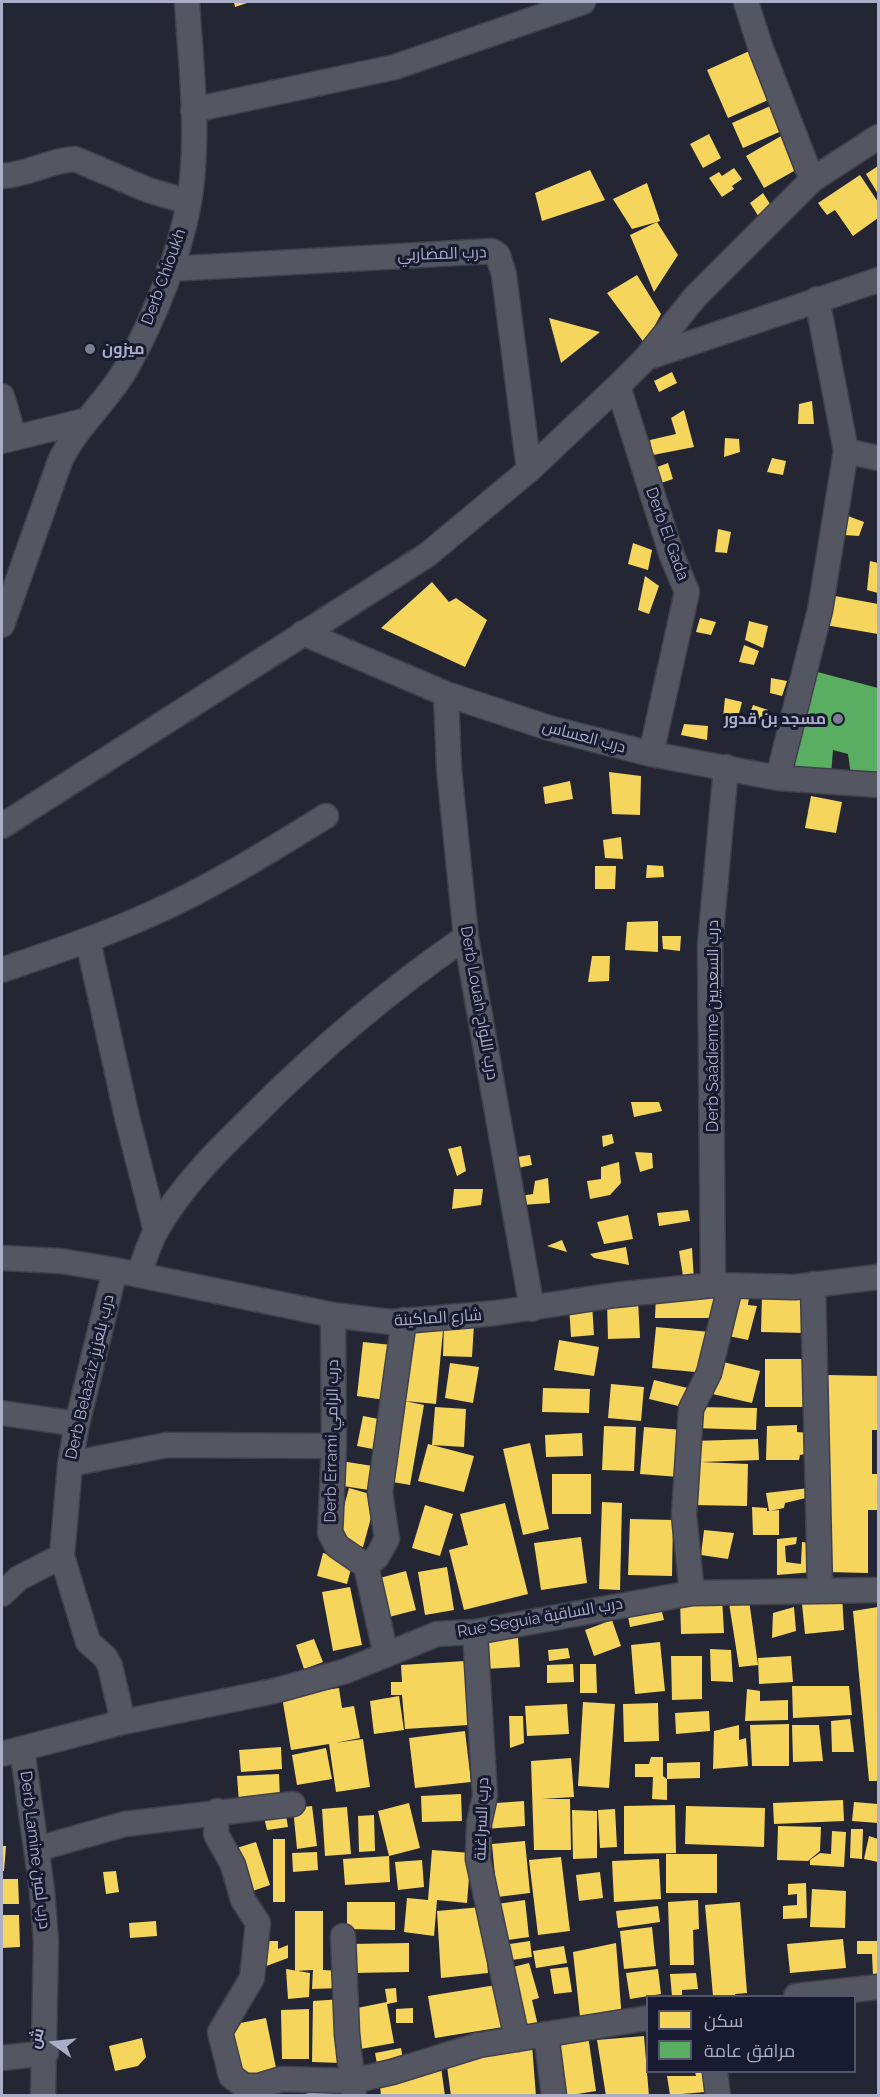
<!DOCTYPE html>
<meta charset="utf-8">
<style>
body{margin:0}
#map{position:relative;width:880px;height:2097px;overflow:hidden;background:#242634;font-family:Raleway,Cairo,sans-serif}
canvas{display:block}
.frame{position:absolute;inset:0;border:3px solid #acaec7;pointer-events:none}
.legend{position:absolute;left:646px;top:1995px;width:210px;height:78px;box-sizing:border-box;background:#181a2f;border:2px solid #53556c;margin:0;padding:8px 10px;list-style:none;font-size:18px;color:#acaec7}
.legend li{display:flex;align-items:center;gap:12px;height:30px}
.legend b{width:30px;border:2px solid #53556c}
.north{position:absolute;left:24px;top:2013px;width:60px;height:60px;-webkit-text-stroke:4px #181a2f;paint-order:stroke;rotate:285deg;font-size:16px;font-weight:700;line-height:24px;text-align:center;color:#acaec7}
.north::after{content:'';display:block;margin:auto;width:21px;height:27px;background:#acaec7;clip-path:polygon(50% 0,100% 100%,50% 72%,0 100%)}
</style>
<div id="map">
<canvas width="880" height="2097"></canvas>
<div class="frame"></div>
<ul class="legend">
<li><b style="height:16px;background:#f6d55c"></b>سكن</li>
<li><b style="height:16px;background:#5aae61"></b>مرافق عامة</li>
</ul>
<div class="north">ش</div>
</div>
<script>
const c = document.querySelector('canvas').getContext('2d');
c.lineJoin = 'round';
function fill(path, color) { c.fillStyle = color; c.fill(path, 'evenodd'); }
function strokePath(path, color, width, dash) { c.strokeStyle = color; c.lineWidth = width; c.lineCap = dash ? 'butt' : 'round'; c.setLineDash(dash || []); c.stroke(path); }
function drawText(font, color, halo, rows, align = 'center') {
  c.font = font + ' Raleway,Cairo,sans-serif'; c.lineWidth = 6; c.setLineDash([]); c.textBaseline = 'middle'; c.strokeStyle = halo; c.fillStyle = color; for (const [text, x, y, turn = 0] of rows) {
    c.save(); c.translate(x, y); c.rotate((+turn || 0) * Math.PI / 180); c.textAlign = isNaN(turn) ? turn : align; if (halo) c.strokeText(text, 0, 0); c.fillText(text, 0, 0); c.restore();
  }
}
const homes = new Path2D(`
 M 234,2 L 250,2 L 235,7 Z
 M 756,48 L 777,96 L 728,118 L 707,70 Z
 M 775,104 L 786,129 L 743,148 L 732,123 Z
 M 709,134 L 721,158 L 703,168 L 690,144 Z
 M 783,135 L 801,167 L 764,188 L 746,156 Z
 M 878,166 L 878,194 L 866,174 Z
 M 734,168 L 742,179 L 732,186 L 734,189 L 722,197 L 709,178 L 719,172 L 722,176 Z
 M 590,170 L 605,200 L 542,221 L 535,193 Z
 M 860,175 L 878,202 L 878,218 L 853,236 L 835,210 L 827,215 L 818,203 Z
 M 647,183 L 660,221 L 657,222 L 678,255 L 654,292 L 630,235 L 657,222 L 632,229 L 613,199 Z
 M 763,193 L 772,207 L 759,217 L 750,203 Z
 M 637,275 L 661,314 L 645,344 L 607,293 Z
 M 549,318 L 600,332 L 561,363 Z
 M 672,372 L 677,383 L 659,392 L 654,381 Z
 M 812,401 L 814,424 L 798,424 L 799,404 Z
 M 684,410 L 694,447 L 653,455 L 650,440 L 676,434 L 671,418 Z
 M 725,438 L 739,439 L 740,452 L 724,457 Z
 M 772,458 L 786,461 L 783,475 L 767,472 Z
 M 668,463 L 673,479 L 655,485 L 649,470 Z
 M 848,516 L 864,522 L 859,536 L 844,535 Z
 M 718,529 L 731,532 L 727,553 L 715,552 Z
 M 633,543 L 652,550 L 648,570 L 628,564 Z
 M 870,561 L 878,563 L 878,593 L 867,590 Z
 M 645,576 L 659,586 L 649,614 L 638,610 Z
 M 432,582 L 449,602 L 456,598 L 487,620 L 465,667 L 381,628 Z
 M 830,595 L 878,604 L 878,634 L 825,625 Z
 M 700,618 L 716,622 L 711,635 L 696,632 Z
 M 749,621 L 768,626 L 763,648 L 745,640 Z
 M 744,645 L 759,651 L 754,665 L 739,662 Z
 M 771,678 L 787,681 L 782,696 L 770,693 Z
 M 725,698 L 742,702 L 737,721 L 723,718 Z
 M 753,705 L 768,710 L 764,725 L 747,722 Z
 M 684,724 L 708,726 L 707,740 L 681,735 Z
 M 609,772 L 641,776 L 640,815 L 612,814 Z
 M 570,781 L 573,799 L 545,804 L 543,787 Z
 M 811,796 L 842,802 L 836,833 L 805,828 Z
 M 621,837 L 623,859 L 605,858 L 603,840 Z
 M 647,865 L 663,866 L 664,877 L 646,878 Z
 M 595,866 L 616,866 L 615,889 L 595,889 Z
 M 658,921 L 658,952 L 625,950 L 627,922 Z
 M 662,936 L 681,936 L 680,951 L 663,949 Z
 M 592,956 L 610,956 L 609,981 L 588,982 Z
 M 631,1102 L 659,1102 L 662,1111 L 634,1117 Z
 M 612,1134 L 614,1143 L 603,1147 L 602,1136 Z
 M 461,1146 L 466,1171 L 457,1176 L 448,1149 Z
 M 635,1152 L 652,1153 L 653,1168 L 640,1172 Z
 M 530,1155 L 532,1165 L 518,1168 L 517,1157 Z
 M 619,1162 L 621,1183 L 610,1195 L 590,1199 L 587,1181 L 601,1179 L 601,1167 Z
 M 548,1178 L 550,1203 L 522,1205 L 520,1196 L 533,1194 L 535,1181 Z
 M 454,1189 L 483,1189 L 481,1205 L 452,1209 Z
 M 688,1210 L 690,1221 L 659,1226 L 657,1213 Z
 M 628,1215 L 633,1239 L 604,1244 L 597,1222 Z
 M 562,1240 L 567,1252 L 547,1246 Z
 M 626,1247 L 629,1265 L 594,1258 L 590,1254 Z
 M 692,1248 L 694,1281 L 684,1282 L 679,1251 Z
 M 714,1294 L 714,1318 L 655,1318 L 656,1295 Z
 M 735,1295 L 749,1297 L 748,1305 L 757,1306 L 748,1340 L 728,1336 Z
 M 762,1295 L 805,1296 L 804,1333 L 761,1332 Z
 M 638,1300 L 640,1338 L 608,1339 L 607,1302 Z
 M 592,1304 L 594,1335 L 571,1337 L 569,1305 Z
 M 444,1323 L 474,1324 L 472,1357 L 443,1356 Z
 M 656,1327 L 710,1332 L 706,1373 L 652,1368 Z
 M 408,1328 L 443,1331 L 436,1404 L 405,1401 L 424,1405 L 410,1485 L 387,1481 Z
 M 559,1340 L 599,1347 L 594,1376 L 554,1370 Z
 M 363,1342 L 392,1345 L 385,1400 L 357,1396 Z
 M 765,1359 L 809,1359 L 809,1407 L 765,1407 Z
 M 715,1360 L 760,1371 L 752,1403 L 708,1393 Z
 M 450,1363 L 479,1367 L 473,1403 L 445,1398 Z
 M 827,1375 L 878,1376 L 878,1430 L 872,1430 L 872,1474 L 878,1474 L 878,1510 L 868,1510 L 868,1573 L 828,1572 Z
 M 654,1380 L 696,1390 L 691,1409 L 649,1399 Z
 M 611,1384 L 644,1387 L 641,1421 L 608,1418 Z
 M 543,1388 L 590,1389 L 589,1413 L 542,1412 Z
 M 435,1407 L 466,1409 L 464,1447 L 432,1445 Z
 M 694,1407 L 757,1408 L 756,1430 L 693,1428 Z
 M 363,1416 L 384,1420 L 378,1450 L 357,1446 Z
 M 797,1425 L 797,1432 L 810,1433 L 809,1453 L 800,1455 L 799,1460 L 766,1460 L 767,1426 Z
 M 604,1426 L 636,1427 L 634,1471 L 602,1470 Z
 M 644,1427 L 683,1430 L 679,1477 L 640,1474 Z
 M 582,1433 L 583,1456 L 546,1457 L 545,1435 Z
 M 758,1439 L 759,1460 L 701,1462 L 748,1464 L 747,1506 L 692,1505 L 693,1441 Z
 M 530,1443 L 549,1529 L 523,1535 L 503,1449 Z
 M 428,1444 L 474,1456 L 464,1492 L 418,1481 Z
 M 341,1461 L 379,1467 L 375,1491 L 337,1485 Z
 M 552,1474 L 591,1474 L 591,1514 L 552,1514 Z
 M 349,1488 L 377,1496 L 363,1547 L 335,1539 Z
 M 809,1488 L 810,1497 L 785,1503 L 784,1508 L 769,1511 L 766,1493 Z
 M 602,1502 L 622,1503 L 620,1590 L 599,1589 Z
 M 505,1503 L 528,1594 L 464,1610 L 449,1550 L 468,1545 L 460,1514 Z
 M 425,1505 L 453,1514 L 440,1556 L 412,1548 Z
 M 752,1507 L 767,1508 L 767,1511 L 779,1510 L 779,1535 L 753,1535 Z
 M 630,1519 L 673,1520 L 672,1576 L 628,1575 Z
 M 704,1530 L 734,1533 L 728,1559 L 701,1555 Z
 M 581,1537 L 587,1583 L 541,1590 L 534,1543 Z
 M 797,1537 L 796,1544 L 785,1546 L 786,1562 L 801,1564 L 802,1542 L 809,1543 L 814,1572 L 777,1575 L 777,1539 Z
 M 323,1553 L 353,1561 L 347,1584 L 317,1576 Z
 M 447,1567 L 454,1610 L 425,1615 L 418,1572 Z
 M 406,1571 L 416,1610 L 385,1618 L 376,1579 Z
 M 350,1587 L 362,1645 L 333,1651 L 322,1592 Z
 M 801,1594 L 842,1595 L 844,1630 L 805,1634 Z
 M 722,1597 L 724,1633 L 681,1634 L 680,1599 Z
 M 749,1600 L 758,1665 L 739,1667 L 729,1603 Z
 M 660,1604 L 664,1620 L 630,1627 L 627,1611 Z
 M 794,1607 L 796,1631 L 772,1638 L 773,1613 Z
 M 878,1607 L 878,1781 L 869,1781 L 853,1611 Z
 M 612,1620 L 621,1646 L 594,1656 L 585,1630 Z
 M 518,1637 L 520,1667 L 484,1669 L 483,1640 Z
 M 314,1639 L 323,1662 L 304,1669 L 296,1645 Z
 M 660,1642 L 665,1691 L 635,1694 L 631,1645 Z
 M 568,1648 L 570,1658 L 549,1661 L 548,1650 Z
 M 710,1649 L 731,1650 L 733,1682 L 711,1681 Z
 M 671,1656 L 702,1656 L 702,1699 L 672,1700 Z
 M 791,1656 L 793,1682 L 759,1684 L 758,1658 Z
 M 465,1661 L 469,1725 L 405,1729 L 402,1695 L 391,1695 L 391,1682 L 402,1682 L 401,1665 Z
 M 573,1664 L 574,1682 L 547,1683 L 547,1665 Z
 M 580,1664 L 596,1664 L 597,1693 L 580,1693 Z
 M 319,1684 L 320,1691 L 339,1688 L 342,1708 L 354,1706 L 360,1738 L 335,1743 L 363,1739 L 370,1787 L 336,1792 L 329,1744 L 291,1750 L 281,1691 Z
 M 792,1686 L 849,1686 L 852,1715 L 793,1718 Z
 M 747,1689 L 760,1691 L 760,1701 L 788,1700 L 788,1720 L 745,1721 Z
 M 399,1696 L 404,1730 L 374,1734 L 370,1701 Z
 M 583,1702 L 615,1704 L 609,1788 L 578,1786 Z
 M 658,1703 L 659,1741 L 624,1742 L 623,1704 Z
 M 567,1704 L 569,1734 L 527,1736 L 525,1706 Z
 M 709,1711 L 710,1731 L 676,1734 L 675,1713 Z
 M 509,1716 L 523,1716 L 524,1743 L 510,1748 Z
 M 850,1719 L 854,1752 L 832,1752 L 831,1721 Z
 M 789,1724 L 789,1766 L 752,1766 L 750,1725 Z
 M 739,1725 L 739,1740 L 746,1738 L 748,1766 L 713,1769 L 714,1731 Z
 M 792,1725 L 819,1725 L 823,1761 L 793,1762 Z
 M 465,1731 L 471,1782 L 415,1788 L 409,1738 Z
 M 281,1747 L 282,1769 L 241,1772 L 239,1750 Z
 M 326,1748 L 332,1779 L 297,1785 L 292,1755 Z
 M 651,1757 L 663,1757 L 663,1776 L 667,1779 L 667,1800 L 652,1799 L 653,1777 L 635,1777 L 635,1764 L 649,1764 Z
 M 571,1758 L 574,1797 L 542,1799 L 570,1799 L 571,1850 L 534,1850 L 531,1761 Z
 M 700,1762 L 700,1778 L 667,1779 L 667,1763 Z
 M 279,1774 L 280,1800 L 239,1802 L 237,1776 Z
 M 461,1794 L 462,1821 L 422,1822 L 421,1796 Z
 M 843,1800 L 844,1821 L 774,1824 L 773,1803 Z
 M 524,1801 L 525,1826 L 485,1829 L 483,1804 Z
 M 854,1802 L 878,1804 L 878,1823 L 852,1821 Z
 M 409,1803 L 420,1848 L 389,1856 L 378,1811 Z
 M 675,1805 L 676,1853 L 624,1854 L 624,1806 Z
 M 312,1806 L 317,1846 L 297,1849 L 293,1808 Z
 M 686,1806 L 765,1808 L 764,1847 L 685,1844 Z
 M 347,1807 L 351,1854 L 325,1856 L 322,1809 Z
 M 285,1809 L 288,1827 L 267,1830 L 263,1813 Z
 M 615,1809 L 617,1847 L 600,1848 L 598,1810 Z
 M 572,1810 L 597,1811 L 597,1858 L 573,1859 Z
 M 374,1815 L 375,1851 L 359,1852 L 358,1816 Z
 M 778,1826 L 821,1827 L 820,1851 L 808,1861 L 777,1860 Z
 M 851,1829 L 863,1829 L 862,1859 L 850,1858 Z
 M 832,1831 L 846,1832 L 844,1867 L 810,1865 L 810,1860 L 820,1853 L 831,1854 Z
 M 869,1836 L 878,1839 L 878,1862 L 864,1859 Z
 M 273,1839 L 285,1839 L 285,1902 L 273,1902 Z
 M 525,1841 L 530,1893 L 497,1897 L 492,1844 Z
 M 256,1842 L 270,1885 L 241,1895 L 227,1851 Z
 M 2,1846 L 6,1846 L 4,1871 L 2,1871 Z
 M 432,1850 L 471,1853 L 467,1903 L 437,1900 L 434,1936 L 404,1932 L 407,1898 L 428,1900 Z
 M 317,1852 L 318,1870 L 293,1872 L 292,1853 Z
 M 666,1854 L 717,1854 L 717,1893 L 666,1893 Z
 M 389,1856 L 390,1882 L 345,1885 L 343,1859 Z
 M 561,1857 L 570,1931 L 538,1935 L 529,1860 Z
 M 659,1859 L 661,1899 L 614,1902 L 612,1861 Z
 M 422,1860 L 424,1887 L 398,1890 L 395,1862 Z
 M 116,1871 L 119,1892 L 106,1894 L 103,1872 Z
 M 600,1872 L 603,1898 L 579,1901 L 576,1875 Z
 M 2,1879 L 18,1879 L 19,1904 L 2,1904 Z
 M 806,1883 L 807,1918 L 783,1919 L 783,1906 L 797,1905 L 797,1894 L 788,1895 L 788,1884 Z
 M 812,1889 L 846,1891 L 845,1928 L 810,1927 Z
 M 525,1900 L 529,1937 L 501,1941 L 497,1904 Z
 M 698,1900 L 699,1929 L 693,1930 L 694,1965 L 670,1965 L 668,1902 Z
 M 347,1902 L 395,1902 L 395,1930 L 347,1929 Z
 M 740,1902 L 747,1993 L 735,1994 L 735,1996 L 713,1996 L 705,1905 Z
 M 658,1906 L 660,1922 L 618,1928 L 616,1911 Z
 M 482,1907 L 488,1973 L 441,1978 L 437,1911 Z
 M 295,1911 L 323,1911 L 323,1970 L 339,1971 L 340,1988 L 312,1989 L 313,1970 L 295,1971 Z
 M 2,1915 L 19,1915 L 20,1947 L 2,1948 Z
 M 156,1921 L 157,1936 L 130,1938 L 129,1923 Z
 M 652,1927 L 656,1966 L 624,1969 L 620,1931 Z
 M 843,1939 L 846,1968 L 790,1973 L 787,1944 Z
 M 264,1941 L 278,1941 L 278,1949 L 288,1945 L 288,1958 L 261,1968 Z
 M 530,1941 L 532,1957 L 505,1961 L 503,1945 Z
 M 857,1941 L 878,1941 L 878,1987 L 857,1987 L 857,1976 L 873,1976 L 872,1954 L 857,1954 Z
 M 409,1943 L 409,1972 L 351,1973 L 350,1944 Z
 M 616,1943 L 622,2020 L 581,2026 L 573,1952 Z
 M 564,1946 L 567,1963 L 536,1968 L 533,1951 Z
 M 529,1963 L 539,1998 L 532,2000 L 539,2030 L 520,2033 L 509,1968 Z
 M 568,1967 L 572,1992 L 554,1994 L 550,1969 Z
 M 286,1969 L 310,1973 L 309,1997 L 288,1999 Z
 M 658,1969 L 661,1994 L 630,1999 L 626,1973 Z
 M 696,1973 L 698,1989 L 682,1990 L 682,1996 L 672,1996 L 670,1974 Z
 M 496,1985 L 503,2027 L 435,2038 L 428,1996 Z
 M 396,1988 L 397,2002 L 387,2004 L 394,2043 L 355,2050 L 347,2010 L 387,2002 L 385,1989 Z
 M 342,1999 L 342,2063 L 312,2062 L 313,2001 Z
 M 413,2008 L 413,2023 L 396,2023 L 396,2009 Z
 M 309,2009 L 309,2059 L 282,2059 L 281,2010 Z
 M 266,2018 L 277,2073 L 241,2081 L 230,2025 Z
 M 588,2035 L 596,2091 L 565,2096 L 552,2040 Z
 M 644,2036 L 649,2096 L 606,2096 L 597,2040 Z
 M 142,2038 L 146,2057 L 138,2066 L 115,2071 L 109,2046 Z
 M 532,2045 L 536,2096 L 451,2096 L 446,2059 Z
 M 401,2048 L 405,2070 L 379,2075 L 375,2053 Z
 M 441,2067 L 445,2096 L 381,2096 L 380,2085 Z
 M 695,2072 L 703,2072 L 705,2092 L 670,2095 L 667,2076 L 696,2076 Z
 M 344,2086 L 346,2096 L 305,2096 L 305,2094 Z`);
const public = new Path2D(`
 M 810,670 L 878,688 L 878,774 L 851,775 L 848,754 L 833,750 L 831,774 L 783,776 Z`);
const minor = new Path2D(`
 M 746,2 L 760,46 L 812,180
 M 193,110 L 395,67 L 583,2
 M 2,176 C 28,175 50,160 75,159 L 148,190 L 189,202
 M 169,269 L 492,251 L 498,255 L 504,275 L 529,470
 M 646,358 L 878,280
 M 618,386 L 672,556 L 687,592 L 651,754
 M 2,396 L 14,437
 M 2,441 L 84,421
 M 846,451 L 878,458
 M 2,625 L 60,461 C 78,424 109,400 128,365 C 154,319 180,254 189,202 C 200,137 191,67 187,2
 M 303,633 L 446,694 L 549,728 L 651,754 L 778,778 L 878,785
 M 446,694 L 449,769 L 466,937 L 532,1309
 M 778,778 L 820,610 L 846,451 L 817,299
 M 2,826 L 427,555 L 529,470 L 618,386 L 646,358 L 695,297 L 812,180 L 878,137
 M 88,941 L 127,1117 L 156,1231
 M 2,970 C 52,953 102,936 151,914 C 212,887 269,851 326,816
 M 2,1258 L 61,1261 L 115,1270 L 333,1315 L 391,1322 L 496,1313 L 615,1295 L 713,1285 L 795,1287 L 878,1277
 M 139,1275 C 144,1260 149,1243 157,1229 C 182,1186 216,1152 251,1118 C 317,1051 389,990 466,937
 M 813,1284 L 820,1590
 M 713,1285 L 710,944 L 726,767
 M 333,1315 L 334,1446 L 330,1533 L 337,1546 L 366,1566 L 386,1655
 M 2,1413 L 77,1424
 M 70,1464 L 167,1445 L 334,1446
 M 62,1556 L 88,1642 L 105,1657 L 110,1666 L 123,1722
 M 366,1566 L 377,1557 L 387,1539 L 380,1492 L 404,1320
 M 692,1593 L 684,1515 L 691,1409 L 709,1373 L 730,1287
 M 2,1594 L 19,1578 L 62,1556 L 70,1464 L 77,1424 L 115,1270
 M 475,1632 L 485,1796 L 479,1823 L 478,1859 L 517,2039
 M 22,1749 L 42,1890 L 46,1941 L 43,2096
 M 2,1754 L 123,1722 L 274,1691 L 346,1671 L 437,1634 L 475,1632 L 692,1593 L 878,1590
 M 217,1811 L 216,1834 L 233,1865 L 243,1900 L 258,1923 L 252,1978 L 220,2032 L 231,2076 L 244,2086 L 259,2086 L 282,2079 L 352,2081 L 392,2072 L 479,2045 L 648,2018
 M 37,1849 L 125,1824 L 293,1804
 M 343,1936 L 347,2034 L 354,2096
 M 796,1996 L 878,1987
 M 546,2034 L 554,2096
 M 2,2058 L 46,2053
 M 715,2072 L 718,2096`);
const markers = [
 [90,349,6,"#7c7e94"],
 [838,719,6,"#7c7e94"]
];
const streetNames = [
 ["درب المضاربي",442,254,-2],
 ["Derb Chioukh",164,277,-70],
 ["Derb El Gada",667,534,70],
 ["درب العساس",584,737,15],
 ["Derb Louah درب اللواح",479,1003,80],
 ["Derb Saâdienne درب السعديين",713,1026,-90],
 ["شارع الماكينة",438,1318,-4],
 ["Derb Belaâziz درب بلعزيز",90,1377,-77],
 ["Derb Errami درب الرامي",332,1441,-89],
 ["Rue Seguia درب الساقية",540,1618,-10],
 ["درب السراغنة",482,1819,-88],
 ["Derb Lamine درب لمين",35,1850,83]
];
const poiNames = [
 ["ميزون",102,349],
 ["مسجد بن قدور",826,719,"right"]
];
fill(homes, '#f6d55c');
fill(public, '#5aae61');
strokePath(minor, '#3f404b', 27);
strokePath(minor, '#545662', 24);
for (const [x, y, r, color] of markers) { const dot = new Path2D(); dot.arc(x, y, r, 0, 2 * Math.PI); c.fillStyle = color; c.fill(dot); strokePath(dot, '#181a2f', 2); }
drawText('16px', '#acaec7', '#181a2f', streetNames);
drawText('bold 16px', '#acaec7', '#181a2f', poiNames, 'left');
</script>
